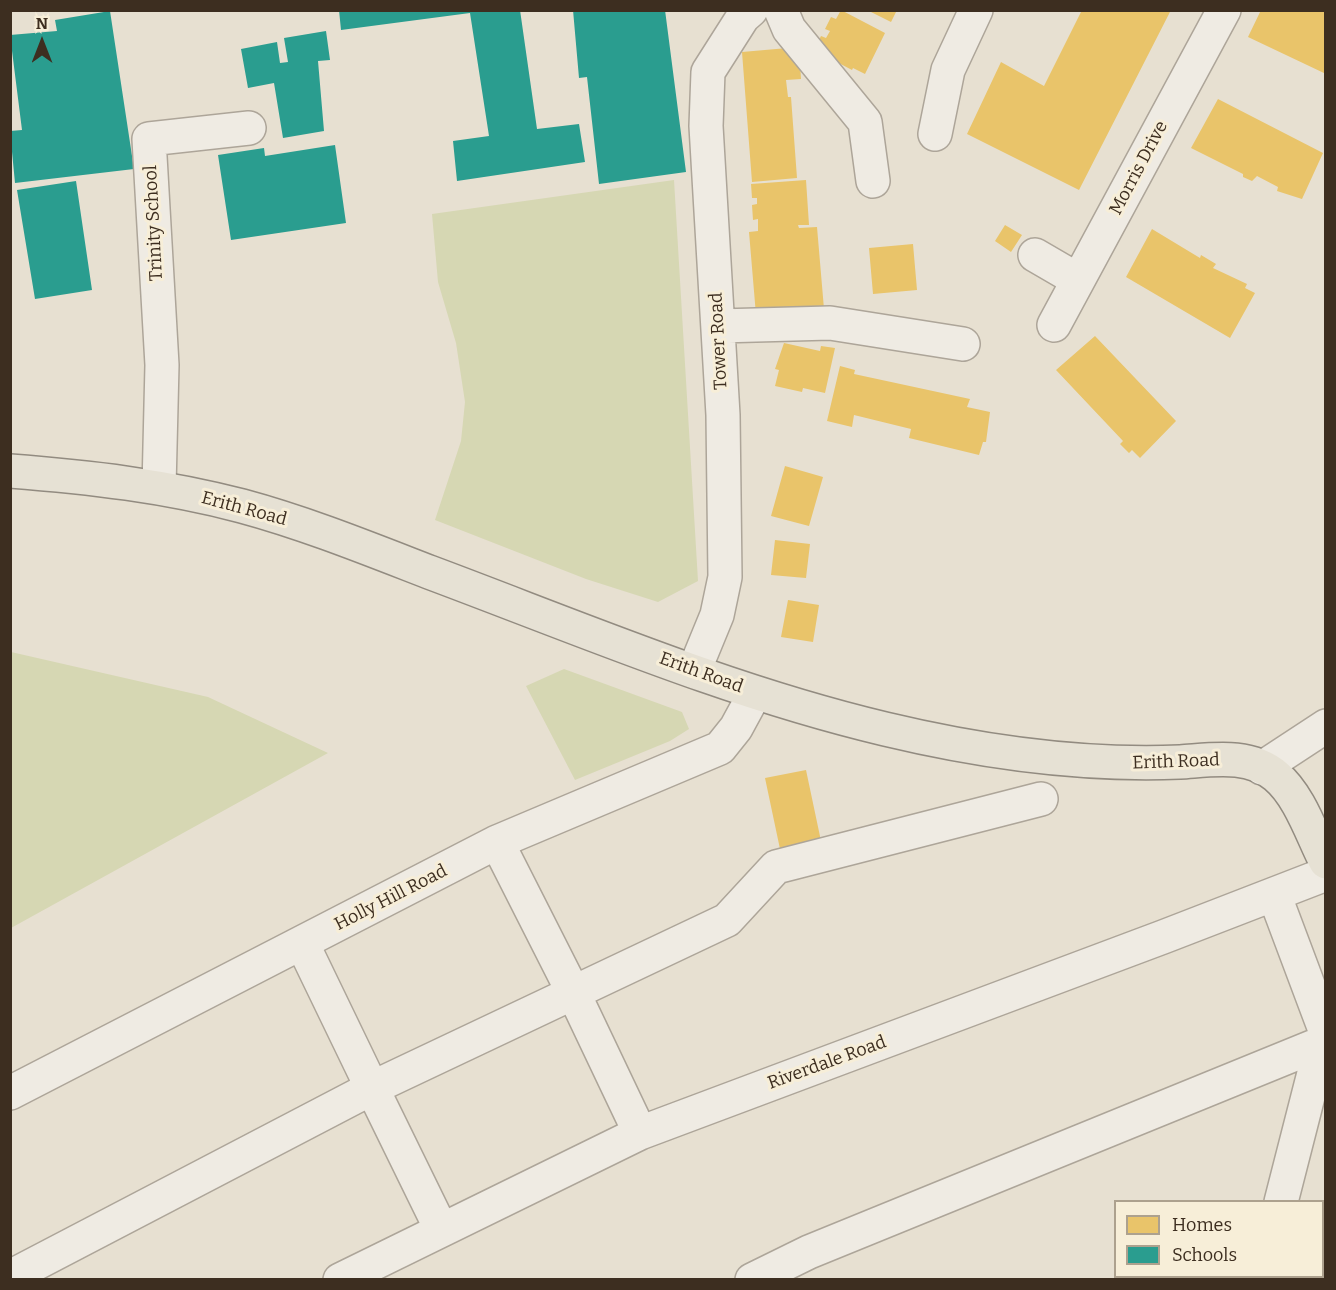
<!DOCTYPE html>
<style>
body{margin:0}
#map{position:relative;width:1336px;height:1290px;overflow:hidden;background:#e7e0d1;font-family:Bitter,serif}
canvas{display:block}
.frame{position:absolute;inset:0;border:12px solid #3d2e20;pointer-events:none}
.legend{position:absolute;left:1114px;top:1200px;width:210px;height:78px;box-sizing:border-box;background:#f7eed8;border:2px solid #ada18e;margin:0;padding:8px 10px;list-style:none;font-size:18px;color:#3d2e20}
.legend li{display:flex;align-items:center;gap:12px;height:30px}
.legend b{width:30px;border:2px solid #ada18e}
.north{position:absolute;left:12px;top:12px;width:60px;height:60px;-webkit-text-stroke:4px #f7eed8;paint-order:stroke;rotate:0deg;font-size:16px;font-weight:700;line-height:24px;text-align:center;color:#3d2e20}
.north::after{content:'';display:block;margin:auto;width:21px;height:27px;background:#3d2e20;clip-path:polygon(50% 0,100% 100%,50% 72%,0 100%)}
</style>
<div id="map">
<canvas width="1336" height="1290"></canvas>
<div class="frame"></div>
<ul class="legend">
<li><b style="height:16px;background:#e9c46a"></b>Homes</li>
<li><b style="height:16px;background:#2a9d8f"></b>Schools</li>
</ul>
<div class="north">N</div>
</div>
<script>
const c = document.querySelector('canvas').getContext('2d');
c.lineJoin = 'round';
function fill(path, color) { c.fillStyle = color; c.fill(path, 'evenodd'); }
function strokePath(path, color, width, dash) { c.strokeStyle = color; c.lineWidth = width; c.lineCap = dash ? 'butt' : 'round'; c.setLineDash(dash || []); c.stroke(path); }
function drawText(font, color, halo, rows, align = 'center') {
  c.font = font + ' Bitter,serif'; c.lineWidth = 6; c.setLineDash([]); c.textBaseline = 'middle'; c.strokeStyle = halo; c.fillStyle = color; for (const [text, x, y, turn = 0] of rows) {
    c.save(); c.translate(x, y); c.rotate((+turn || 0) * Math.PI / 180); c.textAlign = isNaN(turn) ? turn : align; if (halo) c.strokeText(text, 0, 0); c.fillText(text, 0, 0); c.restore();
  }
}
const green = new Path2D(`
 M 674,180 L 698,581 L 658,602 L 586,579 L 435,520 L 461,441 L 465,402 L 456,343 L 438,282 L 432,214 Z
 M 11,652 L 208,697 L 328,753 L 11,928 Z
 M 564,669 L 682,712 L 689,729 L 670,741 L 575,780 L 526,686 Z`);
const homes = new Path2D(`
 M 841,10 L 885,33 L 865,74 L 853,68 L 852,70 L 814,50 L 821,36 L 826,38 L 830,31 L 825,29 L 831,17 L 836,19 Z
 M 867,10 L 897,10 L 891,22 Z
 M 1082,10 L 1171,10 L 1079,190 L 967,134 L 1001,62 L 1044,86 Z
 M 1261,10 L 1326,12 L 1326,74 L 1248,37 Z
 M 799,47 L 801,79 L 786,80 L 788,97 L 791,97 L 797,178 L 752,182 L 742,52 Z
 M 1218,99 L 1323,153 L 1302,199 L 1277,191 L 1278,187 L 1257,176 L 1252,181 L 1243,177 L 1243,174 L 1191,148 Z
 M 806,180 L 809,225 L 798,225 L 799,228 L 817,227 L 824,309 L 756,315 L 749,232 L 758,231 L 758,219 L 753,220 L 752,205 L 757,204 L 757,198 L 752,198 L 751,184 Z
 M 1005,225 L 1022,235 L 1011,252 L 995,241 Z
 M 1152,229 L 1200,258 L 1201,255 L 1216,264 L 1213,268 L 1247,284 L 1245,288 L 1255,293 L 1230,338 L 1126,277 Z
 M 913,244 L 917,290 L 873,294 L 869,248 Z
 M 1095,336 L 1176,421 L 1140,458 L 1132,450 L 1129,453 L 1120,444 L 1123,441 L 1056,370 Z
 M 784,343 L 820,351 L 821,346 L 835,348 L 825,393 L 803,388 L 802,392 L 775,386 L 779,370 L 775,369 Z
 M 840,366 L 855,370 L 854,374 L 970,399 L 967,407 L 990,412 L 986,442 L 983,442 L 979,455 L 909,438 L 911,429 L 854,415 L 852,427 L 827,421 Z
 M 785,466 L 823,477 L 809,526 L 771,516 Z
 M 775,540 L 810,544 L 806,578 L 771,575 Z
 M 788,600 L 819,605 L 813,642 L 781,637 Z
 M 806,770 L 821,841 L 780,849 L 765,778 Z`);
const schools = new Path2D(`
 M 339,10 L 520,10 L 537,129 L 579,124 L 585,162 L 457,181 L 453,141 L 489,136 L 470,13 L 341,30 Z
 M 573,10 L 665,10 L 686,172 L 599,184 L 587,77 L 579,78 Z
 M 110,11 L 134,169 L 15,183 L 10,131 L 22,130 L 10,35 L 57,31 L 55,20 Z
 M 326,31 L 330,60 L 318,61 L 324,131 L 283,138 L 274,83 L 248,88 L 241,49 L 277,42 L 280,63 L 288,62 L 284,38 Z
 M 335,145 L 346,223 L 231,240 L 218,155 L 264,148 L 265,156 Z
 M 76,181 L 92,290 L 35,299 L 17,190 Z`);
const minor = new Path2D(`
 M 781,10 L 789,29 L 865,122 L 873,181
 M 935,134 L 948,70 L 976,10
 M 1035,255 L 1078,280
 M 1054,325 L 1224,10
 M 719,326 L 830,323 L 963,344
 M 159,487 L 162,365 L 149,139 L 249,128
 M 694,671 L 717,615 L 725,577 L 723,415 L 706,126 L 708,72 L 743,17 L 751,10
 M 1262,768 L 1326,726
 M 497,842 L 573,992 L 640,1133
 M 1274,894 L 1325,1030 L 1281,1202
 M 302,943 L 372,1088 L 727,920 L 776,867 L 1041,799
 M 10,1093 L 497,842 L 720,748 L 736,728 L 755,693
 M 10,1277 L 372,1088 L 441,1229
 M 340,1280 L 640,1133 L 1163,937 L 1326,874
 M 752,1280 L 809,1252 L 1322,1043
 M 1186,1280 L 1192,1276`);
const major = new Path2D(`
 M 10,471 C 89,477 166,486 242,506 C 305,523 367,548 429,572 C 579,628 729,692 885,729 C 981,752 1082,766 1180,762 C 1212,760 1249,753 1276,776 C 1300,796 1312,835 1326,862`);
const streetNames = [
 ["Morris Drive",1139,168,-62],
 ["Trinity School",154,223,-93],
 ["Tower Road",719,341,-93],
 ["Erith Road",244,509,15],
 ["Erith Road",701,673,20],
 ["Erith Road",1176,762,-2],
 ["Holly Hill Road",391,898,-27],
 ["Riverdale Road",827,1063,-20]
];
fill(green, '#d6d7b3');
fill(homes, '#e9c46a');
fill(schools, '#2a9d8f');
strokePath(minor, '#ada599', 36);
strokePath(major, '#928b80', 36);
strokePath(minor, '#efebe3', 33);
strokePath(major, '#e6e1d4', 33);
drawText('18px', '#3d2e20', '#f7eed8', streetNames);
</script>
